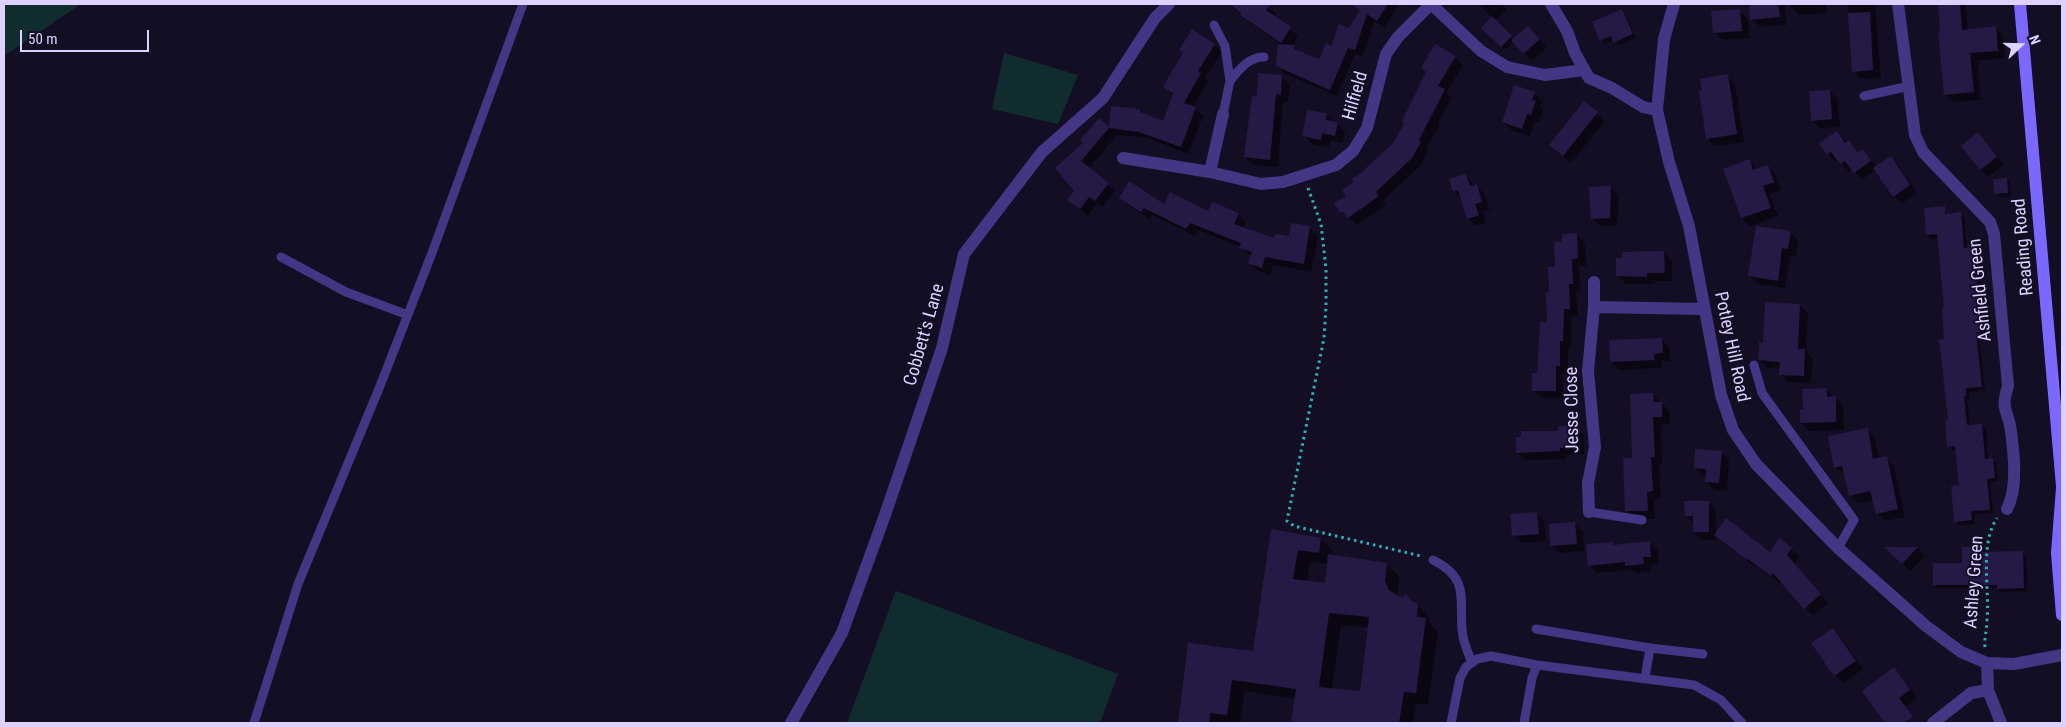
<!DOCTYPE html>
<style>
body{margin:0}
#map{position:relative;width:2066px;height:727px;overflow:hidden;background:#140e24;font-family:"Roboto Condensed",sans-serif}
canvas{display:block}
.frame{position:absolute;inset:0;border:5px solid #dcd1ff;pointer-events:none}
.north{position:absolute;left:1996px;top:20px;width:50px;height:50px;-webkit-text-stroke:4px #140e24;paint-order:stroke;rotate:69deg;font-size:14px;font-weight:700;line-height:20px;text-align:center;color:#dcd1ff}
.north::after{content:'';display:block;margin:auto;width:18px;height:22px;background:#dcd1ff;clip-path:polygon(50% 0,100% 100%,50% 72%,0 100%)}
.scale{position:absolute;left:20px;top:30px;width:129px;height:22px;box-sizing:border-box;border:2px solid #dcd1ff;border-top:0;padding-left:6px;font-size:15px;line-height:18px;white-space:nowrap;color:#dcd1ff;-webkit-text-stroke:4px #140e24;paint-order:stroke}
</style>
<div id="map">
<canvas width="2066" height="727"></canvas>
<div class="frame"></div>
<div class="north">N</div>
<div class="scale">50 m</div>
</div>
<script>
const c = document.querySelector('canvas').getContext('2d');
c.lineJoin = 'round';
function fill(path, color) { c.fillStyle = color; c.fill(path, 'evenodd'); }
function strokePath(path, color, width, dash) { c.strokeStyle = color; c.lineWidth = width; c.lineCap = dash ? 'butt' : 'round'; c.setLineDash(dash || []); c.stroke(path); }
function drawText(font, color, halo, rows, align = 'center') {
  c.font = font + ' "Roboto Condensed",sans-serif'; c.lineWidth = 4; c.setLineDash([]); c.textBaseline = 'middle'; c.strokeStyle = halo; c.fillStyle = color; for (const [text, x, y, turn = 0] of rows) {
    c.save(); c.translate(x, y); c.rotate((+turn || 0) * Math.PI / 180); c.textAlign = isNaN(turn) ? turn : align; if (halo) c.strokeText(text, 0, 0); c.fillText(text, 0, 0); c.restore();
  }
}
const green = new Path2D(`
 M 4,4 L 81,4 L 4,56 Z
 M 1004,53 L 1078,75 L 1058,124 L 992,109 Z
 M 896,591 L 1118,674 L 1100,723 L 847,723 Z`);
const shadow = new Path2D(`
 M 1228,4 L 1265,4 L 1277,15 L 1275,17 L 1298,36 L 1292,47 L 1300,53 L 1320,61 L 1350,29 L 1365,4 L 1399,4 L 1385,27 L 1375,21 L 1362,57 L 1355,54 L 1337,96 L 1285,74 L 1278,66 L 1280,44 L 1249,22 Z
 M 1479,4 L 1501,4 L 1507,10 L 1495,21 L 1514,40 L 1536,35 L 1547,48 L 1532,61 L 1514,41 L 1505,50 L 1482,28 L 1492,18 Z
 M 1750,4 L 1784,4 L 1787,25 L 1760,27 L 1752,19 Z
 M 1791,4 L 1826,4 L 1827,13 L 1799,15 L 1791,7 Z
 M 1848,4 L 1875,4 L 1881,78 L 1861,79 L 1853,71 Z
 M 1939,4 L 1966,4 L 1968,31 L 1996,28 L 2003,35 L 2005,58 L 1977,61 L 1981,100 L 1953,102 L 1945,94 Z
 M 1622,10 L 1625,14 L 1636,38 L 1618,46 L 1614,40 L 1605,44 L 1601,40 Z
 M 1740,11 L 1748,19 L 1750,38 L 1722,40 L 1714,32 Z
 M 1193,31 L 1215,45 L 1222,52 L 1205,78 L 1208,81 L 1193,107 L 1203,116 L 1188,154 L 1148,138 L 1117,135 L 1088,169 L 1115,191 L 1102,207 L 1097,203 L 1088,216 L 1069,199 L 1076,191 L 1056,168 L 1085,144 L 1099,120 L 1110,129 L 1112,107 L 1139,110 L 1145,116 L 1164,123 L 1174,95 L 1165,87 L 1184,53 Z
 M 1455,57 L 1463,65 L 1446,93 L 1452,98 L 1438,122 L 1440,124 L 1426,149 L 1428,151 L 1420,166 L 1383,200 L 1386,205 L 1357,225 L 1341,211 L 1356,182 L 1393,145 L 1404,127 L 1427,73 L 1422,68 Z
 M 1727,76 L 1735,84 L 1744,142 L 1715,146 L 1707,138 Z
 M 1282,77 L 1290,85 L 1288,102 L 1283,102 L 1278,167 L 1253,165 L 1245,157 L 1258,98 Z
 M 1830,91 L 1838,99 L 1840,127 L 1820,128 L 1812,120 Z
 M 1534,93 L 1542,101 L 1540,107 L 1543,110 L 1539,122 L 1535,121 L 1530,136 L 1511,130 L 1503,122 Z
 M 1584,103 L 1605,121 L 1571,163 L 1550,145 Z
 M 1326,114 L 1345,131 L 1343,143 L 1330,141 L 1329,147 L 1312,144 L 1304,136 Z
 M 1837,132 L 1859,153 L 1863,150 L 1877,167 L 1891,158 L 1899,166 L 1917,193 L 1902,204 L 1894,196 L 1876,170 L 1862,180 L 1853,169 L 1849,172 L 1838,160 L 1836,162 L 1828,154 Z
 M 1978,134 L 2004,165 L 1988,177 L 1981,169 Z
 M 1749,161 L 1757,170 L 1767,166 L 1775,174 L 1781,190 L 1770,194 L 1778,216 L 1750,226 L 1742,218 L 1725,169 Z
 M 1466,175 L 1475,186 L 1476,185 L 1484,193 L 1490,210 L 1483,212 L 1486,223 L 1476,226 L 1468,218 L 1462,199 L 1454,191 Z
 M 2007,179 L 2010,183 L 2011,197 L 1999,197 L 1995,194 Z
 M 1610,187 L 1618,195 L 1617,226 L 1600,226 L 1592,218 Z
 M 1120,197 L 1209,213 L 1238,214 L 1246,222 L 1243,229 L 1275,239 L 1290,238 L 1292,224 L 1310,228 L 1318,236 L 1311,272 L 1273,265 L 1270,275 L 1258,271 L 1250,263 L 1252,257 L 1241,247 L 1198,230 L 1195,236 L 1152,215 L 1150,219 L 1128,205 Z
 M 1944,208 L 1948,215 L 1961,214 L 1964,217 L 1967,249 L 1975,248 L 1979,252 L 1984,335 L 1979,336 L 1985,390 L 1969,392 L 1970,399 L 1967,399 L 1970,426 L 1982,425 L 1986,429 L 1988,460 L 1993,460 L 1996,463 L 1998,481 L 1990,482 L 1993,513 L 1974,514 L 1975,524 L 1959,525 L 1955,521 L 1960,486 L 1957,450 L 1952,450 L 1949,446 L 1945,309 L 1939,238 L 1931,239 L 1927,235 L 1925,210 Z
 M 1790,232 L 1798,240 L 1796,257 L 1790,256 L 1785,288 L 1758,284 L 1750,275 Z
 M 1577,235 L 1585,243 L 1586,266 L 1579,266 L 1580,291 L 1576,291 L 1578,316 L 1571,317 L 1571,348 L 1568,348 L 1568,373 L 1563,373 L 1563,398 L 1541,398 L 1533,390 L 1548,324 L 1551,293 L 1563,243 Z
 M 1664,253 L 1672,261 L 1672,281 L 1655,281 L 1655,284 L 1626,284 L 1618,276 Z
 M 1800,305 L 1808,314 L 1806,351 L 1813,359 L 1811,383 L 1788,382 L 1780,374 L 1781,369 L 1767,368 L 1759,360 L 1764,344 Z
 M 1661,339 L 1669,347 L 1670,361 L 1662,361 L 1662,368 L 1619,370 L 1611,362 Z
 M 1826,389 L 1843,406 L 1844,430 L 1809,431 L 1801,423 L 1804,410 Z
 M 1653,394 L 1669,411 L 1670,424 L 1661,425 L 1662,465 L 1659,465 L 1661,499 L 1654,499 L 1655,519 L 1635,519 L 1627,511 L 1634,460 Z
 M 1576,427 L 1584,435 L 1584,455 L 1567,455 L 1567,459 L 1525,460 L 1517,452 L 1560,432 Z
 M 1867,430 L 1875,438 L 1879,459 L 1886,458 L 1894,466 L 1905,517 L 1885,521 L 1877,513 L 1874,500 L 1858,503 L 1850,495 L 1845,475 L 1835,467 Z
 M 1721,452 L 1729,460 L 1727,491 L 1714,490 L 1706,482 L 1707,476 L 1703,476 L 1695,468 Z
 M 1708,502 L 1716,510 L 1716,534 L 1770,553 L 1791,549 L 1799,556 L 1794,564 L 1828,603 L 1813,616 L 1782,581 L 1780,583 L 1756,566 L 1755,567 L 1716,536 L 1716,540 L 1702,540 L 1694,532 L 1694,524 L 1686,515 Z
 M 1536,513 L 1544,521 L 1546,541 L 1522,543 L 1514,535 Z
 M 1574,523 L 1583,531 L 1584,551 L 1559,553 L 1551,545 Z
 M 1272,531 L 1321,539 L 1333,551 L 1332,556 L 1386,564 L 1399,576 L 1398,597 L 1417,605 L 1430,618 L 1430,623 L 1438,632 L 1428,705 L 1416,704 L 1413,723 L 1293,723 L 1296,699 L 1245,691 L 1240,723 L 1179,723 L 1189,644 L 1254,653 ZM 1310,562 L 1328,564 L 1326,584 L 1307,582 ZM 1341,625 L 1369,628 L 1361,692 L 1332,689 Z
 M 1612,543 L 1615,546 L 1650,543 L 1658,551 L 1659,564 L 1651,565 L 1651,572 L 1635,573 L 1632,570 L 1597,573 L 1589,565 Z
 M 1887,548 L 1918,548 L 1925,556 L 1910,571 Z
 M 1983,548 L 1986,553 L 2022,552 L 2026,556 L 2027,591 L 2002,592 L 1998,588 L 1938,588 L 1934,584 Z
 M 1833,629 L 1840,637 L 1863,669 L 1843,683 L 1835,675 Z
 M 1894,669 L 1917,698 L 1906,706 L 1899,700 L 1870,700 Z`);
const building = new Path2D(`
 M 1229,4 L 1271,4 L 1266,10 L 1291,27 L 1281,43 L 1240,15 L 1241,13 Z
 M 1351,4 L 1388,4 L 1377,21 L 1367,14 L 1355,50 L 1348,48 L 1330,90 L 1276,66 L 1278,44 L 1294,45 L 1294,49 L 1319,59 L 1326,43 L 1331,46 L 1339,24 L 1349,28 L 1360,10 Z
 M 1749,4 L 1778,4 L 1780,17 L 1750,20 Z
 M 1938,4 L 1960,4 L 1962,30 L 1996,26 L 1998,51 L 1970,53 L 1974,92 L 1944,95 L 1938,31 L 1940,31 Z
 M 1622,9 L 1633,34 L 1613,43 L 1611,36 L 1600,41 L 1592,22 Z
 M 1740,9 L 1742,31 L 1713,33 L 1711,11 Z
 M 1870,12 L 1873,70 L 1852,72 L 1848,13 Z
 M 1492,16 L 1512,36 L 1501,47 L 1481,28 Z
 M 1528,26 L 1540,39 L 1523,54 L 1511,40 Z
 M 1192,29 L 1215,44 L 1198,71 L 1201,73 L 1184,103 L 1196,107 L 1181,147 L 1139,132 L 1109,128 L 1081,161 L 1109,183 L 1095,201 L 1089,197 L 1080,209 L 1067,200 L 1074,191 L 1055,168 L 1083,143 L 1080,140 L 1099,118 L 1109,127 L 1111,106 L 1140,109 L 1140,112 L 1163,121 L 1173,93 L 1163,87 L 1183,52 L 1179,50 Z
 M 1435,44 L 1456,56 L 1438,86 L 1445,89 L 1419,140 L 1421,142 L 1412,158 L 1376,192 L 1379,196 L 1348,218 L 1343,212 L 1340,212 L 1334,203 L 1346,196 L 1342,190 L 1354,182 L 1352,179 L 1362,172 L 1392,144 L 1403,126 L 1404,122 L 1402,121 L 1426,72 L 1421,68 Z
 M 1258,73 L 1282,75 L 1281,95 L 1276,94 L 1270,160 L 1244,157 L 1252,96 L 1257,97 Z
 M 1728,74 L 1737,134 L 1706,139 L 1699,91 L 1702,90 L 1700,79 Z
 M 1514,85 L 1535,92 L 1532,100 L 1536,101 L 1531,115 L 1527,114 L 1522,129 L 1502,122 Z
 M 1830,90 L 1832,119 L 1811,121 L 1809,91 Z
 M 1584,101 L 1598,112 L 1563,156 L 1549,145 Z
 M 1307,110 L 1327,113 L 1326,120 L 1338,122 L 1335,136 L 1322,133 L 1321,140 L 1302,136 Z
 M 1837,131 L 1845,143 L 1849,140 L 1857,152 L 1863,149 L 1871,161 L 1854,173 L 1845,161 L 1840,164 L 1831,152 L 1827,155 L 1819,143 Z
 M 1978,132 L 1997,157 L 1980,170 L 1961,146 Z
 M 1891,156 L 1910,185 L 1893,197 L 1873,168 Z
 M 1749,159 L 1753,170 L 1768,165 L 1774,182 L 1763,186 L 1771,208 L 1741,218 L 1723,169 Z
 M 1466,174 L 1470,186 L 1477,184 L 1482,202 L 1475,204 L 1479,215 L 1467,219 L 1458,190 L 1453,192 L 1449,179 Z
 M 2007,178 L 2008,193 L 1994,194 L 1993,179 Z
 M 1129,181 L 1164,204 L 1170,192 L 1208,211 L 1212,202 L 1239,213 L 1234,224 L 1274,238 L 1275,234 L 1289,236 L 1291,223 L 1310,226 L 1304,264 L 1265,257 L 1262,268 L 1248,263 L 1252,252 L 1239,248 L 1241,243 L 1190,223 L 1186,229 L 1144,208 L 1141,212 L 1119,198 Z
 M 1611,186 L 1610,218 L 1591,219 L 1589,187 Z
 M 1945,206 L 1945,214 L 1961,212 L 1964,248 L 1975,247 L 1981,332 L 1976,332 L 1982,387 L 1966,388 L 1966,396 L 1964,396 L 1967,425 L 1982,424 L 1985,459 L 1993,458 L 1995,478 L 1987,479 L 1990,510 L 1971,511 L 1972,520 L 1954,522 L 1951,486 L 1959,485 L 1955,446 L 1947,447 L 1945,420 L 1948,419 L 1939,340 L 1944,339 L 1942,308 L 1944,308 L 1937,234 L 1926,235 L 1924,208 Z
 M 1756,226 L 1791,231 L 1788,249 L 1782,248 L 1778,281 L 1748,276 Z
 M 1577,233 L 1578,258 L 1572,259 L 1573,284 L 1569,284 L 1570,309 L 1564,309 L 1563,341 L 1560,341 L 1560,366 L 1556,366 L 1556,391 L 1532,391 L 1532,373 L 1537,373 L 1540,322 L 1547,322 L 1546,292 L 1549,292 L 1548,267 L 1555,267 L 1554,242 L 1562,241 L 1562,234 Z
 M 1664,251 L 1665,273 L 1647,273 L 1647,277 L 1616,276 L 1616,258 L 1622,258 L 1622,252 Z
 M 1765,302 L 1800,304 L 1798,349 L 1805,349 L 1804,376 L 1779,375 L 1780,362 L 1758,360 L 1759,342 L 1763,343 Z
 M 1662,338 L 1663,353 L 1654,354 L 1655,360 L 1610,362 L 1609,340 Z
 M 1827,388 L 1827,397 L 1836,396 L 1836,422 L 1800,423 L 1800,409 L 1803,409 L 1802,389 Z
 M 1653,393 L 1654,402 L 1662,402 L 1662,417 L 1653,417 L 1655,457 L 1651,457 L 1653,491 L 1647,492 L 1648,511 L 1625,511 L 1623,458 L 1632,458 L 1630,394 Z
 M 1558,426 L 1577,426 L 1577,448 L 1560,448 L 1560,451 L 1516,453 L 1516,437 L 1521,437 L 1521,431 L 1558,431 Z
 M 1868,428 L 1873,459 L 1887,456 L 1898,509 L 1876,514 L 1870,491 L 1849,496 L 1842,466 L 1834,468 L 1828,436 Z
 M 1695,449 L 1722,451 L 1719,483 L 1705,482 L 1706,469 L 1694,468 Z
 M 1684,501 L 1709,501 L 1709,532 L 1693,532 L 1693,516 L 1685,516 Z
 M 1537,512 L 1539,534 L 1512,536 L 1510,514 Z
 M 1726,518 L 1770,552 L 1779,538 L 1792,548 L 1787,555 L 1821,594 L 1804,609 L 1773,573 L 1771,576 L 1748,559 L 1747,560 L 1714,535 Z
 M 1575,522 L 1577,544 L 1550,546 L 1549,524 Z
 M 1271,529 L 1321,538 L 1319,553 L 1298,550 L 1293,579 L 1325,583 L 1328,554 L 1387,563 L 1385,581 L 1389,590 L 1402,598 L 1406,594 L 1411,601 L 1418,604 L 1417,617 L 1426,618 L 1416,693 L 1404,692 L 1399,723 L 1291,723 L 1296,689 L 1232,680 L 1227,715 L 1210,713 L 1209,723 L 1178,723 L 1188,643 L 1253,651 ZM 1329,613 L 1369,617 L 1360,691 L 1319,687 Z
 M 1650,541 L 1651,557 L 1643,557 L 1644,564 L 1625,566 L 1625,562 L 1588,566 L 1586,544 L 1613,542 L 1613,545 Z
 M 1884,547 L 1918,547 L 1902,564 Z
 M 1962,547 L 1983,547 L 1983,552 L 2023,551 L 2024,588 L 1997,589 L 1997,585 L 1933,585 L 1933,563 L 1962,563 Z
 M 1833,628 L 1856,661 L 1834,676 L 1811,643 Z
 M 1894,667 L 1910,690 L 1899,698 L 1913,717 L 1903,723 L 1885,723 L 1862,691 Z`);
const path = new Path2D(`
 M 1308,188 L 1321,224 L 1326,269 L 1326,306 L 1324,338 L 1287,521 L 1294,526 L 1421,556
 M 1985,647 C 1984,638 1987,630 1987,620 C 1990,590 1979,545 1997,518`);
const service = new Path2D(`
 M 1214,25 L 1225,46 L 1230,81 L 1223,114
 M 1230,81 C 1239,70 1248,57 1264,57
 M 1864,96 L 1910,86
 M 281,257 L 346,292 L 408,315
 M 1754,365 L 1762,393 L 1854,520 L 1838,548
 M 1589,512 L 1642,520
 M 1433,560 C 1473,580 1457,602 1463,637 C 1465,646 1469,655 1472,663
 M 1536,629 L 1650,648 L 1645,678
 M 1650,648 L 1703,654
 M 254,723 L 298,584 L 380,386 L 432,253 L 523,4
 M 1451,723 L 1460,678 L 1466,667 L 1477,659 L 1491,656 L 1537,665 L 1694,685 L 1721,700 L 1742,723
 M 1524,723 L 1532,678 L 1537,665`);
const minor = new Path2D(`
 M 1431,4 L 1481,51 L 1507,67 L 1545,75 L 1584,70
 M 1551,4 L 1567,31 L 1575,53 L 1589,78 L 1612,88 L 1643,107 L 1657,110
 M 1898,4 L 1915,135 L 1923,152 L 1990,222 L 1994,234 L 2008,386 C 2000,411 2008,409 2011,431 C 2014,455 2018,488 2007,509
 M 1223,114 L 1210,172 L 1261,184 L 1283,182 L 1336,165 L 1353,151 L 1367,128 L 1386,54 L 1398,37 L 1431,4
 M 1123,158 L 1210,172
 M 1594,282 L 1594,307
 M 1589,512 L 1588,483 L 1595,447 L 1588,371 L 1594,307 L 1704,309
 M 1987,663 L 1988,690 L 2001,723
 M 791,723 L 842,633 L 885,515 L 942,348 L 964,254 L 1042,152 L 1103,98 L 1155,18 L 1169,4
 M 1933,723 L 1971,693 L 1988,690`);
const tertiary = new Path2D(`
 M 1674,4 L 1664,39 L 1657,110 L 1669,162 L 1689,226 L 1721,395 L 1733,430 L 1756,464 L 1838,548 L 1926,626 L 1961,652 L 1987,663 L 2014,664 L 2062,655`);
const secondary = new Path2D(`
 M 2020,4 L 2062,486
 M 2062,488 L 2057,553 L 2062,615`);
const streetNames = [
 ["Hilfield",1356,96,-74],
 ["Reading Road",2024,247,-95],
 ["Ashfield Green",1981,290,-96],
 ["Cobbett's Lane",925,335,-74],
 ["Potley Hill Road",1731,347,78],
 ["Jesse Close",1573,410,-91],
 ["Ashley Green",1975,582,-86]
];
fill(green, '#112c2f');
fill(shadow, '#0007');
fill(building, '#271946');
strokePath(path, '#2bb2b9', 3, [2.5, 4]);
strokePath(service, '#433785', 9);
strokePath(minor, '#433785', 12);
strokePath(tertiary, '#433785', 12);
strokePath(secondary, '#7d68ff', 12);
drawText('18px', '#dcd1ff', '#140e24', streetNames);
</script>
